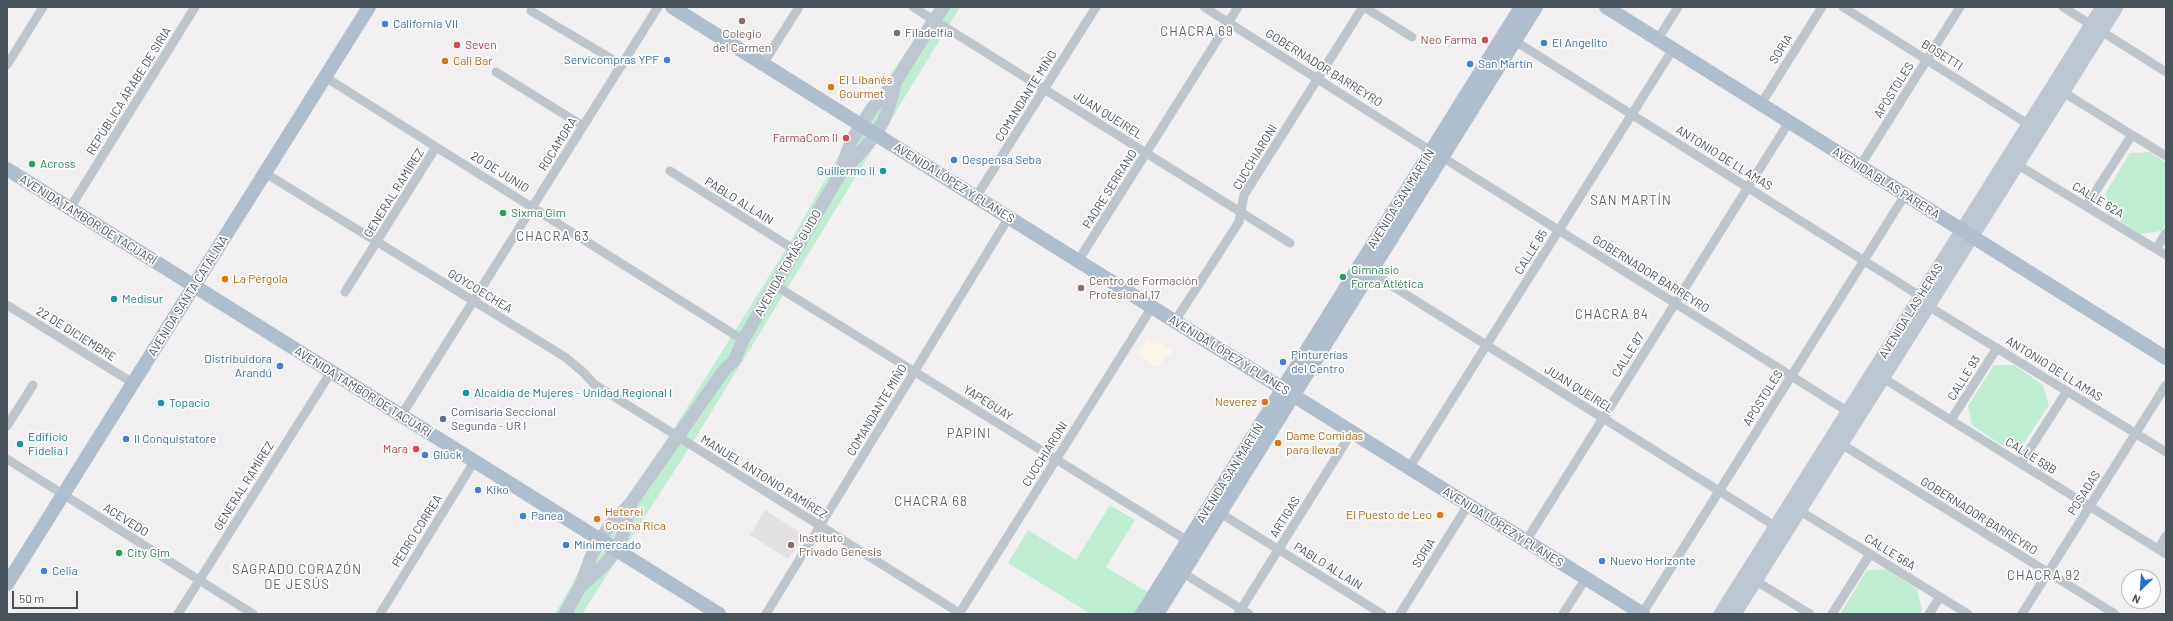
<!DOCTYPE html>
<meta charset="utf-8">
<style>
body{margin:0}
#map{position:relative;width:2173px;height:621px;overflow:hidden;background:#f1efef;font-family:Barlow,sans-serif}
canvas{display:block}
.frame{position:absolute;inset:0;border:8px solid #47525b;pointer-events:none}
.north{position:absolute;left:2121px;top:569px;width:40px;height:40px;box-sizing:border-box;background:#fff;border:1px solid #b5babd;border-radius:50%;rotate:205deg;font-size:11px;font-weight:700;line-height:16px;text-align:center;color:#47525b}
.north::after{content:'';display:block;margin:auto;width:14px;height:18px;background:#206eda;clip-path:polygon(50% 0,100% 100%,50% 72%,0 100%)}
.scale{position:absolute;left:12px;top:591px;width:66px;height:18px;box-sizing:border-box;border:2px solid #47525b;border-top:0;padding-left:5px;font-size:12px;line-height:14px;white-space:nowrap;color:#47525b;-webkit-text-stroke:3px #fff;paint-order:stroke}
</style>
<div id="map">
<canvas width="2173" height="621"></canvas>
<div class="frame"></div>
<div class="north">N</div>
<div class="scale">50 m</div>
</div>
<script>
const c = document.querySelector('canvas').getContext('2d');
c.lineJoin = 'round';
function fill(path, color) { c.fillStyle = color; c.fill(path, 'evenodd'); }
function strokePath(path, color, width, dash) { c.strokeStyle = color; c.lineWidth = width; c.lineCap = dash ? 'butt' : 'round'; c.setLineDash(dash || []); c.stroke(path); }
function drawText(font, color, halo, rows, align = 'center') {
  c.font = font + ' Barlow,sans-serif'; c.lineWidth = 3.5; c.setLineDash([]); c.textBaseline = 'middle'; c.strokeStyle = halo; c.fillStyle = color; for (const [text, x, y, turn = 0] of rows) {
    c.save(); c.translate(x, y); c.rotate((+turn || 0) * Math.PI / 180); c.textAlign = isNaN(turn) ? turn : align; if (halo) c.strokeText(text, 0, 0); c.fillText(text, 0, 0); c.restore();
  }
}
const commercial = new Path2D(`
 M 1147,339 L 1154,343 L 1157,340 L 1173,350 L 1168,358 L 1165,357 L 1158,368 L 1137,355 Z`);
const education = new Path2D(`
 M 765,510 L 804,535 L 788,559 L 750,535 Z`);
const green = new Path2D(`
 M 937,7 L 960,7 L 691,445 L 582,614 L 555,614 L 598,539 L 671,433 L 788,246 L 857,123 Z
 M 2150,152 L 2166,163 L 2166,223 L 2161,231 L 2140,234 L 2109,213 L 2105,194 L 2130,153 Z
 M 1994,365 L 2014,365 L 2043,385 L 2049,405 L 2024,443 L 2003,446 L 1972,425 L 1968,406 Z
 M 1110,505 L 1135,520 L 1106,567 L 1149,593 L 1136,614 L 1091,614 L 1008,563 L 1028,530 L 1076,560 Z
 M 1887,569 L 1917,589 L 1922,610 L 1920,614 L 1842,614 L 1842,611 L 1867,570 Z`);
const minor = new Path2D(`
 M 913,7 L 1290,243
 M 1204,7 L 1431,151
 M 1364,7 L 1412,37
 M 1843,7 L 2028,124
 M 2063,7 L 2166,72
 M 531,11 L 622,65
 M 1658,39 L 1678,7
 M 1515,41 L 1920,296
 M 763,64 L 799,7
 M 7,65 L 43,7
 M 496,72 L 583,126
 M 325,77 L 743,340
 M 2063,92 L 2166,156
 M 1761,104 L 1822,7
 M 1442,157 L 1847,411
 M 2018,165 L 2166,255
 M 1860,166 L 1960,7
 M 670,171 L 795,250
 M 265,173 L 565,357 L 583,372 L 594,384 L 961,614
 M 976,197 L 1096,7
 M 2086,206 L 2132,135
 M 70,208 L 195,7
 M 2156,249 L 2166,233
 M 1078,261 L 1238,7
 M 1370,272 L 1775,526
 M 776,286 L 1188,541
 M 345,292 L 436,147
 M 7,305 L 133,383
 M 1928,306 L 2166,452
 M 1175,321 L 1239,222 L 1244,195 L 1363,7
 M 1883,378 L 2166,554
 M 401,416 L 658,7
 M 1951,420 L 1997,348
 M 7,426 L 33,385
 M 1838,442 L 2115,614
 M 7,459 L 253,614
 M 2021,463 L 2067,391
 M 1409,468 L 1673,49
 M 1800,511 L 1968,614
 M 1220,513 L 1382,614
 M 1526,541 L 1789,122
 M 2158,549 L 2166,536
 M 1183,573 L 1249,614
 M 1756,581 L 1810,614
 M 178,614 L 331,372
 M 380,614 L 474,462
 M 766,614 L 1009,217
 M 959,614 L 1152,307
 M 1238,614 L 1352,432
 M 1400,614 L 1468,505
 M 1563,614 L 1586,578
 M 1642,614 L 1905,195
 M 1832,614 L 1870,554
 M 1929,614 L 1940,597
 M 2022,614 L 2166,385`);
const secondary = new Path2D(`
 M 843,171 C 859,154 877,137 886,115 C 890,105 892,95 895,85
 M 581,586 C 616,556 621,549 631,503
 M 565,614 L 580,587 L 592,554 L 600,540 L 610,525 L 631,503 L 725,369 L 734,361 L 743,340 L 840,174 L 851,141 L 873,107 L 896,81 L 934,20 L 944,7
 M 1720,614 L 2102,7
 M 1735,614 L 2117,7`);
const primary = new Path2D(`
 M 672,7 L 1643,614
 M 1606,7 L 2166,358
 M 7,169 L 719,614
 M 7,584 L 369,7
 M 1142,614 L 1521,7
 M 1157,614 L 1536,7`);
const markers = [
 [742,21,4,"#8d6e63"],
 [385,24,4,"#3f7fe0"],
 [897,33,4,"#6b7280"],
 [1485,40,4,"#e0444e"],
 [1544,43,4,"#3f7fe0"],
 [457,45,4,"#e0444e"],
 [667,60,4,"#3f7fe0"],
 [445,61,4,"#e8710a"],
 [1470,64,4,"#3f7fe0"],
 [831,87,4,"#e8710a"],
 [846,138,4,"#e0444e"],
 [954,160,4,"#3f7fe0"],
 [32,164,4,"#2e9e5b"],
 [883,171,4,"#0f9aa8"],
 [503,213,4,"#2e9e5b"],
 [1343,277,4,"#2e9e5b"],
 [225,279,4,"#e8710a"],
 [1081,288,4,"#8d6e63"],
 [114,299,4,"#0f9aa8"],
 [1283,362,4,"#3f7fe0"],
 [280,366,4,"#3f7fe0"],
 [466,393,4,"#0f9aa8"],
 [1265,402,4,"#e8710a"],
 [161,403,4,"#0f9aa8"],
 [443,419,4,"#5c6f8a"],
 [126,439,4,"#3f7fe0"],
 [1278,443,4,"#e8710a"],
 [20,444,4,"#0f9aa8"],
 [416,449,4,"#e0444e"],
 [425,455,4,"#3f7fe0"],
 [478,490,4,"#3f7fe0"],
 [1440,515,4,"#e8710a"],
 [523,516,4,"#3f7fe0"],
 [597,519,4,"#e8710a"],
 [566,545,4,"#3f7fe0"],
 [791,545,4,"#8d6e63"],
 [119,553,4,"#2e9e5b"],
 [1602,561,4,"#3f7fe0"],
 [44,571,4,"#3f7fe0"]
];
const shopNames = [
 ["California VII",393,24],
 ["El Angelito",1552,43],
 ["Servicompras YPF",659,60,"right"],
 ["San Martín",1478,64],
 ["Despensa Seba",962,160],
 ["Pinturerías",1291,355],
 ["del Centro",1291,369],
 ["Distribuidora",272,359,"right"],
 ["Arandú",272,373,"right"],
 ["Il Conquistatore",134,439],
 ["Glück",433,455],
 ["Kiko",486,490],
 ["Panea",531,516],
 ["Minimercado",574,545],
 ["Nuevo Horizonte",1610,561],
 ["Celia",52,571]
];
const worshipNames = [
 ["Filadelfia",905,33]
];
const educationNames = [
 ["Colegio",742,34,"center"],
 ["del Carmen",742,48,"center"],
 ["Centro de Formación",1089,281],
 ["Profesional 17",1089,295],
 ["Instituto",799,538],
 ["Privado Genesis",799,552]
];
const healthNames = [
 ["Neo Farma",1477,40],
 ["Seven",465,45,"left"],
 ["FarmaCom II",838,138],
 ["Mara",408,449]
];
const streetNames = [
 ["SORIA",1781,49,-58],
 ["BOSETTI",1942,55,32],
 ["GOBERNADOR BARREYRO",1324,68,32],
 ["APÓSTOLES",1894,90,-58],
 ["REPÚBLICA ÁRABE DE SIRIA",129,91,-58],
 ["COMANDANTE MIÑO",1026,96,-58],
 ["JUAN QUEIREL",1108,115,32],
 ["ROCAMORA",558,144,-58],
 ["CUCCHIARONI",1255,157,-59],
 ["ANTONIO DE LLAMAS",1724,158,32],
 ["20 DE JUNIO",500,172,32],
 ["AVENIDA LÓPEZ Y PLANES",954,183,32],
 ["AVENIDA BLAS PARERA",1886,183,32],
 ["PADRE SERRANO",1110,189,-58],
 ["GENERAL RAMÍREZ",394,193,-58],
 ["AVENIDA SAN MARTÍN",1401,199,-58],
 ["CALLE 62A",2098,200,31],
 ["PABLO ALLAIN",739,201,32],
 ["AVENIDA TAMBOR DE TACUARÍ",88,220,32],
 ["CALLE 85",1531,252,-58],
 ["AVENIDA TOMÁS GUIDO",788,263,-60],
 ["GOBERNADOR BARREYRO",1651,274,32],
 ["GOYCOECHEA",480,291,31],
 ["AVENIDA SANTA CATALINA",188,296,-58],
 ["AVENIDA LAS HERAS",1911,311,-58],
 ["22 DE DICIEMBRE",76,334,32],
 ["AVENIDA LÓPEZ Y PLANES",1229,355,32],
 ["CALLE 87",1628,355,-58],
 ["ANTONIO DE LLAMAS",2054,369,32],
 ["CALLE 93",1964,378,-58],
 ["JUAN QUEIREL",1579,389,32],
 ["AVENIDA TAMBOR DE TACUARÍ",363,392,32],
 ["APÓSTOLES",1763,398,-58],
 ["YAPEGUAY",988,403,32],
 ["COMANDANTE MIÑO",877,410,-59],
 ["CUCCHIARONI",1045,454,-58],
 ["CALLE 58B",2031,456,32],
 ["AVENIDA SAN MARTÍN",1230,473,-58],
 ["MANUEL ANTONIO RAMÍREZ",764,477,32],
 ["GENERAL RAMÍREZ",244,486,-58],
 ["POSADAS",2084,493,-58],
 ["GOBERNADOR BARREYRO",1979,516,32],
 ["ARTIGAS",1285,517,-58],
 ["ACEVEDO",126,520,32],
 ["AVENIDA LÓPEZ Y PLANES",1503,527,32],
 ["PEDRO CORREA",417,531,-58],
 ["CALLE 56A",1890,552,32],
 ["SORIA",1424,553,-58],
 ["PABLO ALLAIN",1328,566,32]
];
const foodNames = [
 ["Cali Bar",453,61],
 ["El Libanés",839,80],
 ["Gourmet",839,94],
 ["La Pérgola",233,279],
 ["Neverez",1257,402,"right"],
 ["Dame Comidas",1286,436],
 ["para llevar",1286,450],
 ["Heterei",605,512],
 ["Cocina Rica",605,526],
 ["El Puesto de Leo",1432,515,"right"]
];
const leisureNames = [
 ["Across",40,164],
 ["Sixma Gim",511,213],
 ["Gimnasio",1351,270],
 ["Forca Atlética",1351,284],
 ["City Gim",127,553]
];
const cultureNames = [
 ["Guillermo II",875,171,"right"],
 ["Medisur",122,299],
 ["Alcaidía de Mujeres - Unidad Regional I",474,393],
 ["Topacio",169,403],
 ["Edificio",28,437],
 ["Fidelia I",28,451]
];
const serviceNames = [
 ["Comisaría Seccional",451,412],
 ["Segunda - UR I",451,426]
];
const neighbourhoodNames = [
 ["CHACRA 69",1197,32],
 ["SAN MARTÍN",1631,201],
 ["CHACRA 63",553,237],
 ["CHACRA 84",1612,315],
 ["PAPINI",969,434],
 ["CHACRA 68",931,502],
 ["SAGRADO CORAZÓN",297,570],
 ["DE JESÚS",297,585],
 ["CHACRA 92",2044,576]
];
fill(commercial, '#fbf6e9');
fill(education, '#e2e0e0');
fill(green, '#bfedd1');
strokePath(minor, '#bdc6cd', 9);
strokePath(secondary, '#bdc7d2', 13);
strokePath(primary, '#afbecc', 14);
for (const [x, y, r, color] of markers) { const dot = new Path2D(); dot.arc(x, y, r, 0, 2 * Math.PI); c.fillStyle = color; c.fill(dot); strokePath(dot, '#fff', 1.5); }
drawText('12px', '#366cbe', '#fff', shopNames, 'left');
drawText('12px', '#5b616d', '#fff', worshipNames, 'left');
drawText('12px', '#785e54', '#fff', educationNames, 'left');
drawText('12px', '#be3a42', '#fff', healthNames, 'right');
drawText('12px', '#47525b', '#fff', streetNames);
drawText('12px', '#c56008', '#fff', foodNames, 'left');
drawText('12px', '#27864d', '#fff', leisureNames, 'left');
drawText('12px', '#0d838f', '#fff', cultureNames, 'left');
drawText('12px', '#4e5e75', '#fff', serviceNames, 'left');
c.letterSpacing = '1px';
drawText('13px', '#5b5f63', '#fff', neighbourhoodNames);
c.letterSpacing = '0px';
</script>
